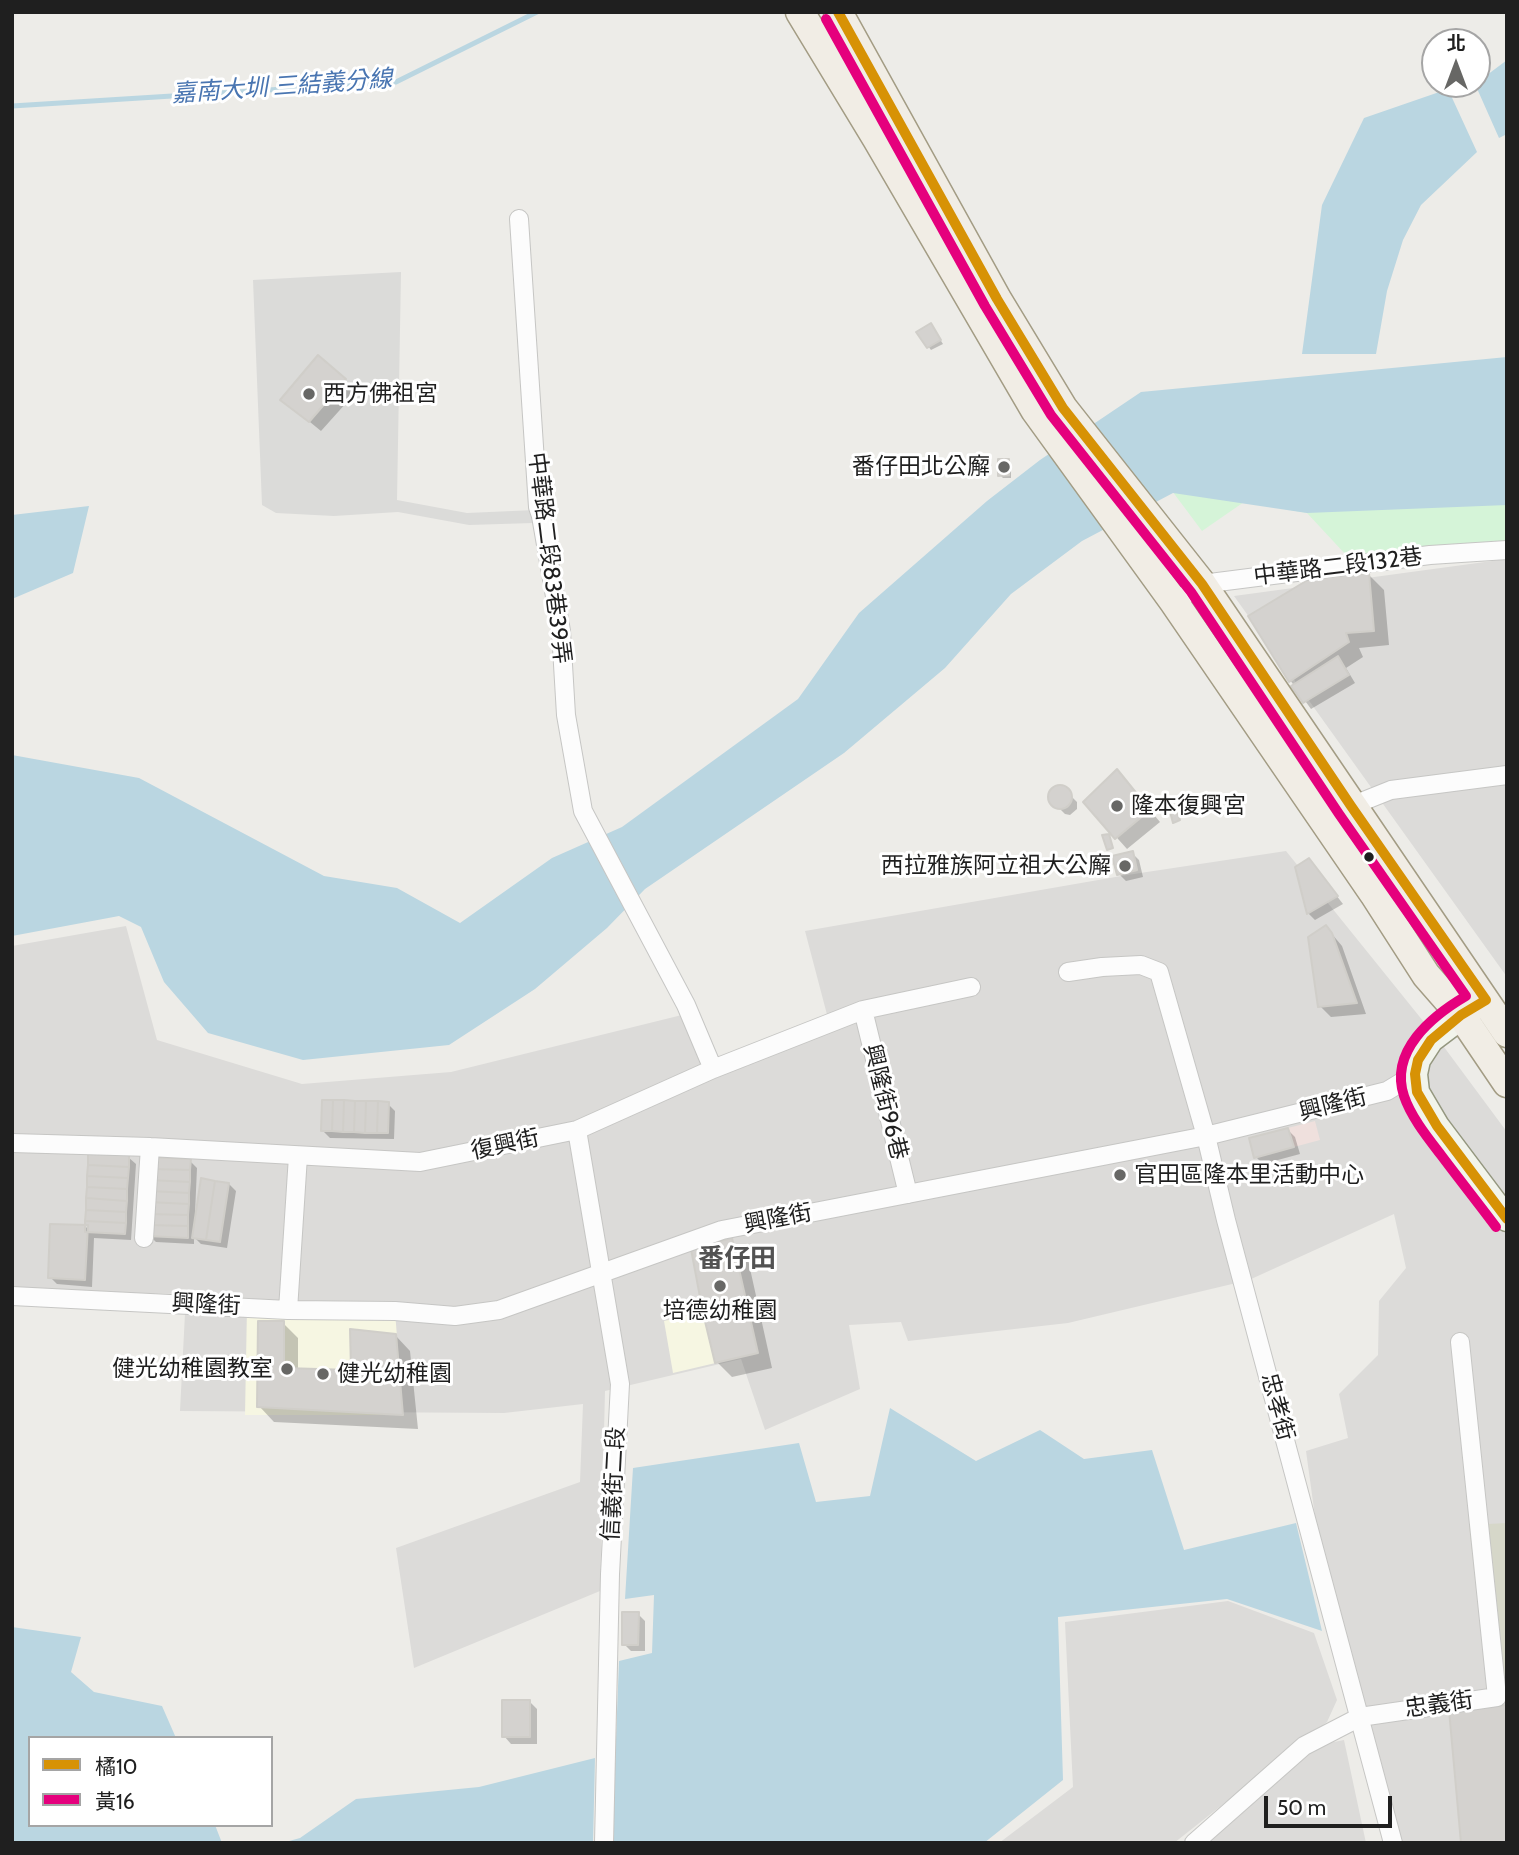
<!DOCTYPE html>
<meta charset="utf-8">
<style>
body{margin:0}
#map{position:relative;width:1519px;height:1855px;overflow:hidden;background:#edece8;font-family:Cabin,"Noto Sans TC",sans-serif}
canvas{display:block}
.frame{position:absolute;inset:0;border:14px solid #1f1f1f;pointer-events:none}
.legend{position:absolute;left:28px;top:1736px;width:245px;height:91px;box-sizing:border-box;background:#fff;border:2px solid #a5a5a5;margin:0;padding:9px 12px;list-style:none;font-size:21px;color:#1f1f1f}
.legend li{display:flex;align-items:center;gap:14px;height:35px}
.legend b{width:35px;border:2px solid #a5a5a5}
.north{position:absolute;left:1421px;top:28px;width:70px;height:70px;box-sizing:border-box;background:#fff;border:2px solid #a5a5a5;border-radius:50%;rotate:0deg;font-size:19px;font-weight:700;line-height:28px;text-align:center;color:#1f1f1f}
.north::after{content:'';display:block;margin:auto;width:24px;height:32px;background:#676765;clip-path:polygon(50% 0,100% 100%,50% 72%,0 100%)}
.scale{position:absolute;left:1264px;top:1796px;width:128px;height:32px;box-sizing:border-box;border:4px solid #1f1f1f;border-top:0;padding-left:9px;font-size:21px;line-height:24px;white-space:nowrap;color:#1f1f1f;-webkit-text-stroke:5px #fff;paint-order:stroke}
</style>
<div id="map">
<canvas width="1519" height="1855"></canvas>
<div class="frame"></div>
<ul class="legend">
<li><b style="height:9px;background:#d79205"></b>橘10</li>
<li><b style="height:9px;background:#e5007d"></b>黃16</li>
</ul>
<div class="north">北</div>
<div class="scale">50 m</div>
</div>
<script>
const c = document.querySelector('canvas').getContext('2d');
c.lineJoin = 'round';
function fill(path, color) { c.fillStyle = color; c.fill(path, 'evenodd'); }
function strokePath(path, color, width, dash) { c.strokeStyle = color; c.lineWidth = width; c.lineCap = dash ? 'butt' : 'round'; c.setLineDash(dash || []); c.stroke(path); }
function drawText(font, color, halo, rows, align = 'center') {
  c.font = font + ' Cabin,"Noto Sans TC",sans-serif'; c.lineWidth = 6; c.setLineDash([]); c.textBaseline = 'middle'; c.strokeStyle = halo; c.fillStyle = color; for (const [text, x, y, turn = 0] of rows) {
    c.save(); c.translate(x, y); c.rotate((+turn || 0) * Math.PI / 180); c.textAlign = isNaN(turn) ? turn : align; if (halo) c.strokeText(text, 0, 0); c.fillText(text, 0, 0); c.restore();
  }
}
const residential = new Path2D(`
 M 1507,559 L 1507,977 L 1234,596 Z
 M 1286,851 L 1444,1047 L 1507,1132 L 1507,1843 L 1392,1843 L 1329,1618 L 1306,1451 L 1348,1438 L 1339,1394 L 1378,1355 L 1379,1301 L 1406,1268 L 1394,1214 L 1249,1280 L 1068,1323 L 908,1341 L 901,1322 L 849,1325 L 860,1389 L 765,1430 L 741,1359 L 605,1391 L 600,1591 L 414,1668 L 396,1548 L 580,1482 L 583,1404 L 504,1413 L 180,1411 L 186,1294 L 12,1291 L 12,946 L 126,926 L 157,1040 L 302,1084 L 451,1072 L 686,1014 L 717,1071 L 830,1026 L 805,931 L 1127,875 Z
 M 1228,1601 L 1314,1633 L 1337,1700 L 1327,1722 L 1174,1843 L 999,1843 L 1073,1787 L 1065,1622 Z
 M 1344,1740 L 1366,1843 L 1208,1843 L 1319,1745 Z`);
const commercial = new Path2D(`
 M 1315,1121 L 1320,1140 L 1294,1147 L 1288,1128 Z`);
const education = new Path2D(`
 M 732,1238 L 758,1353 L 673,1373 L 664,1321 L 703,1312 L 691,1249 Z
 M 247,1307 L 395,1311 L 403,1415 L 245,1415 Z`);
const religious = new Path2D(`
 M 401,272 L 397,500 L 467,513 L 535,510 L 533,523 L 469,525 L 398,512 L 334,516 L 276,513 L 262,505 L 253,280 Z`);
const construction = new Path2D(`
 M 1507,1523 L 1507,1701 L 1489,1703 L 1469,1525 Z`);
const park = new Path2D(`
 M 1507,390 L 1507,550 L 1430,555 L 1347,556 L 1307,513 L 1244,502 L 1202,531 L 1134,440 L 1141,392 Z`);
const water = new Path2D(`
 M 1507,60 L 1507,134 L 1499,138 L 1475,84 Z
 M 1448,89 L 1477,152 L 1421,205 L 1403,240 L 1387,291 L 1376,354 L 1302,354 L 1322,205 L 1364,118 Z
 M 1507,357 L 1507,505 L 1307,513 L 1173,493 L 1082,541 L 1011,594 L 945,668 L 844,753 L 645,889 L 607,928 L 535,989 L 449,1045 L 303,1060 L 208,1033 L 164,982 L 141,927 L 119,916 L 12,936 L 12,755 L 139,778 L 324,876 L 397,888 L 460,923 L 552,858 L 622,827 L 798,699 L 859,613 L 987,501 L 1040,460 L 1141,392 Z
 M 89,506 L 73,573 L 12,599 L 12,515 Z
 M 890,1408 L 976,1461 L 1040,1430 L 1084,1459 L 1152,1450 L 1184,1550 L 1296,1523 L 1322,1631 L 1227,1599 L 1058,1617 L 1063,1780 L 984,1843 L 612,1843 L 619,1661 L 652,1653 L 654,1595 L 625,1599 L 633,1468 L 799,1443 L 816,1502 L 870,1496 Z
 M 12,1627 L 81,1637 L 71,1672 L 94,1692 L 162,1706 L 176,1738 L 30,1738 L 30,1825 L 215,1825 L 222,1843 L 12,1843 Z
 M 595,1758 L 593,1843 L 282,1843 L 300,1838 L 356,1799 L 479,1787 Z`);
const shadow = new Path2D(`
 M 931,325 L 943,344 L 931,350 L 928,346 Z
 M 318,358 L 356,392 L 321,431 L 283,400 Z
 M 1008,461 L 1011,464 L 1011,478 L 1003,478 L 1000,475 Z
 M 1369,575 L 1384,590 L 1389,645 L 1359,648 L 1363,657 L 1346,668 L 1355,683 L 1311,709 L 1290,680 Z
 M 1117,771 L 1160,822 L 1127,849 L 1085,802 Z
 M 1062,787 L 1077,802 L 1077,809 L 1070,815 L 1065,814 L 1050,799 L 1051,793 L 1055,788 Z
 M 1132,853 L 1139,860 L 1143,877 L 1126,881 L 1119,874 Z
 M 1309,860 L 1343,904 L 1315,920 L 1308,913 L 1297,868 Z
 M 1326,927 L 1342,946 L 1366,1014 L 1331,1017 L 1320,1006 Z
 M 388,1104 L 395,1111 L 394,1139 L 330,1138 L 322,1130 Z
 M 1288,1130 L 1295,1137 L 1300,1154 L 1263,1164 L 1256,1157 Z
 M 128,1157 L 136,1164 L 131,1240 L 94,1238 L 92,1287 L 57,1284 L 50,1277 L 87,1227 Z
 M 190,1161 L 197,1168 L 195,1213 L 198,1213 L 229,1184 L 236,1191 L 227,1248 L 201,1244 L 194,1237 L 194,1244 L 156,1242 L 149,1235 Z
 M 731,1240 L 747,1255 L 772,1368 L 732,1377 L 717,1362 Z
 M 283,1323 L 298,1338 L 298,1370 L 353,1372 L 395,1335 L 410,1351 L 418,1429 L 274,1422 L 259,1406 Z
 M 638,1614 L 645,1621 L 645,1651 L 631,1651 L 624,1644 Z
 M 530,1702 L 537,1709 L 537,1744 L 511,1744 L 504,1736 Z`);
const stream = new Path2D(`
 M 12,106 L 396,82 L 537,12`);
const building = new Path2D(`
 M 931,323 L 941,340 L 927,348 L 916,332 Z
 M 318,355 L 346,379 L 309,422 L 280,400 Z
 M 998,459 L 1009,459 L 1009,475 L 998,476 Z
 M 1369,573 L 1374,631 L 1346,633 L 1349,642 L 1289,682 L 1248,616 L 1311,578 Z
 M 1338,656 L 1349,675 L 1303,703 L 1291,686 Z
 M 1117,769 L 1150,810 L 1115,839 L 1083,802 Z
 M1048 797a12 12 0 1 1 24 0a12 12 0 1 1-24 0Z
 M 1175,807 L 1180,820 L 1173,823 L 1169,808 Z
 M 1109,834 L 1113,848 L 1107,850 L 1102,835 Z
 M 1133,851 L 1137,870 L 1117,875 L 1112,856 Z
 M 1309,858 L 1338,896 L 1307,914 L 1295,867 Z
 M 1326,925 L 1332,933 L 1357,1003 L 1318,1007 L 1308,937 Z
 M 322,1100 L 333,1100 L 332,1131 L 321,1131 Z
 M 333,1100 L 344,1100 L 343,1132 L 332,1131 Z
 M 344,1100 L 355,1101 L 354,1132 L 343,1132 Z
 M 355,1101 L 366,1101 L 365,1133 L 354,1132 Z
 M 366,1101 L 378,1101 L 377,1133 L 365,1133 Z
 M 378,1101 L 389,1102 L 388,1133 L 377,1133 Z
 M 1288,1128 L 1294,1147 L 1254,1158 L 1249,1138 Z
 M 88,1153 L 129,1155 L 129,1167 L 88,1165 Z
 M 150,1157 L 191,1159 L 190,1170 L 150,1169 Z
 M 88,1165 L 129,1167 L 128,1178 L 87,1176 Z
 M 150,1169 L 190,1170 L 190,1182 L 149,1180 Z
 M 87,1176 L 128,1178 L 127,1189 L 87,1187 Z
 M 201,1178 L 215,1181 L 206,1240 L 192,1238 Z
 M 149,1180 L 190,1182 L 189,1193 L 149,1191 Z
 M 215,1181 L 229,1183 L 220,1242 L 206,1240 Z
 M 87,1187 L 127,1189 L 127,1201 L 86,1198 Z
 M 149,1191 L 189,1193 L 189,1204 L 148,1202 Z
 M 86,1198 L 127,1201 L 126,1212 L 86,1210 Z
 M 148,1202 L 189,1204 L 188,1215 L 148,1214 Z
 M 86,1210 L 126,1212 L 126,1223 L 85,1221 Z
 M 148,1214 L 188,1215 L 188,1226 L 147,1225 Z
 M 85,1221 L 126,1223 L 125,1234 L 85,1232 Z
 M 50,1224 L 88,1225 L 85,1280 L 48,1278 Z
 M 147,1225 L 188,1226 L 188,1238 L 147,1236 Z
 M 732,1238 L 758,1353 L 715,1363 L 703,1313 L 691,1249 Z
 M 258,1321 L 284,1321 L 284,1368 L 351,1370 L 350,1329 L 396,1334 L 403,1415 L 257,1407 Z
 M 622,1612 L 639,1612 L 638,1645 L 622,1645 Z
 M 502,1700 L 530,1700 L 530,1737 L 502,1737 Z
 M 1507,1705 L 1507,1843 L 1461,1843 L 1449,1710 Z`);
const street = new Path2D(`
 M 519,219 L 538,507 L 541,516 L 561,631 L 566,715 L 583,811 L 686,1005 L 713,1069
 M 1174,602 L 1202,584 L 1430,555 L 1507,550
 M 1351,806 L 1391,790 L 1507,775
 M 1068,972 L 1102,967 L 1141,965 L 1159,972 L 1206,1136 L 1226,1220 L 1393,1843
 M 863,1010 L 908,1194
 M 577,1130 L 620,1384 L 610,1574 L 604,1843
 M 12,1143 L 150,1147 L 420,1162 L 577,1130 L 713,1069 L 863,1010 L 971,987
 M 144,1238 L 150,1147
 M 12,1296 L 288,1310 L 395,1311 L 455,1316 L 499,1310 L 722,1230 L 1206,1136 L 1387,1091 L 1415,1074
 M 288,1310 L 298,1156
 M 1194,1843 L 1304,1746 L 1360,1717 L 1497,1697 L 1460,1342`);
const secondary = new Path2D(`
 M 1476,1006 L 1431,1040 L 1418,1060 L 1415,1074 L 1417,1092 L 1437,1126 L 1507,1219`);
const primary = new Path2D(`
 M 800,12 L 877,139 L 1035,410 L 1174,602 L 1374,894 L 1426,975 L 1461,1015 L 1507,1083
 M 838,12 L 997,299 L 1063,408 L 1202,584 L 1507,1033`);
const bus1 = new Path2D(`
 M 838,12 L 997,299 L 1063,408 L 1202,584 L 1351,806 L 1486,1000 L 1461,1015 L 1431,1040 L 1418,1060 L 1415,1074 L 1417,1092 L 1437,1126 L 1507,1219`);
const bus2 = new Path2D(`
 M 826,19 L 985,306 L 1051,415 L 1191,592 L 1339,814 L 1466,996 C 1432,1016 1389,1051 1404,1096 C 1411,1117 1428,1138 1441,1155 C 1459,1179 1478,1203 1496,1227`);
const markers = [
 [309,394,7,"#676765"],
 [1004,467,7,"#676765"],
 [1117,806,7,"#676765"],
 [1369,857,6,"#1f1f1f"],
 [1125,866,7,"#676765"],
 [1120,1175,7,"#676765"],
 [720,1286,7,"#676765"],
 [287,1369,7,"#676765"],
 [323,1374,7,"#676765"]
];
const poiNames = [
 ["西方佛祖宮",323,394],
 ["番仔田北公廨",990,467,"right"],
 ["隆本復興宮",1131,806],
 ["西拉雅族阿立祖大公廨",1111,866,"right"],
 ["官田區隆本里活動中心",1134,1175],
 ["培德幼稚園",720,1311,"center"],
 ["健光幼稚園教室",273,1369,"right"],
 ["健光幼稚園",337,1374]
];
const streetNames = [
 ["中華路二段83巷39弄",549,558,83],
 ["中華路二段132巷",1338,567,-7],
 ["興隆街96巷",885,1102,76],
 ["興隆街",1333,1105,-14],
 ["復興街",505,1145,-12],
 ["興隆街",778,1219,-11],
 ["興隆街",206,1305,3],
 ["忠孝街",1277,1407,75],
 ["信義街二段",614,1484,-87],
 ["忠義街",1439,1705,-8]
];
const waterNames = [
 ["嘉南大圳 三結義分線",282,87,-4]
];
const quarterNames = [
 ["番仔田",737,1259]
];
fill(residential, '#dcdbd9');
fill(commercial, '#efe0dd');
fill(education, '#f6f6e2');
fill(religious, '#dbdbd9');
fill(construction, '#d6d7c9');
fill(park, '#d5f4d8');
fill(water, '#bad6e1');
fill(shadow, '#0003');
strokePath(stream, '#bad6e1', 5);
fill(building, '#d4d2cf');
strokePath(building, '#d0cec9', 2);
strokePath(street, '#c6c6c4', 20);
strokePath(secondary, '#94977f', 27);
strokePath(primary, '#a39c84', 31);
strokePath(street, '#fcfcfc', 18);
strokePath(secondary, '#f2f4eb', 24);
strokePath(primary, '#f1ede5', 28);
strokePath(bus1, '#d79205', 10);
strokePath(bus2, '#e5007d', 10);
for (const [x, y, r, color] of markers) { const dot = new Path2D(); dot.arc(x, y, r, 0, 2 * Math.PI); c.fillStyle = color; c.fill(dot); strokePath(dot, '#fff', 2.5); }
drawText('23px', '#1f1f1f', '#fff', poiNames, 'left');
drawText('23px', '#1f1f1f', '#fff', streetNames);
drawText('italic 24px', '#4975b1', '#fff', waterNames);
drawText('bold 26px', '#525252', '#fff', quarterNames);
</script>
